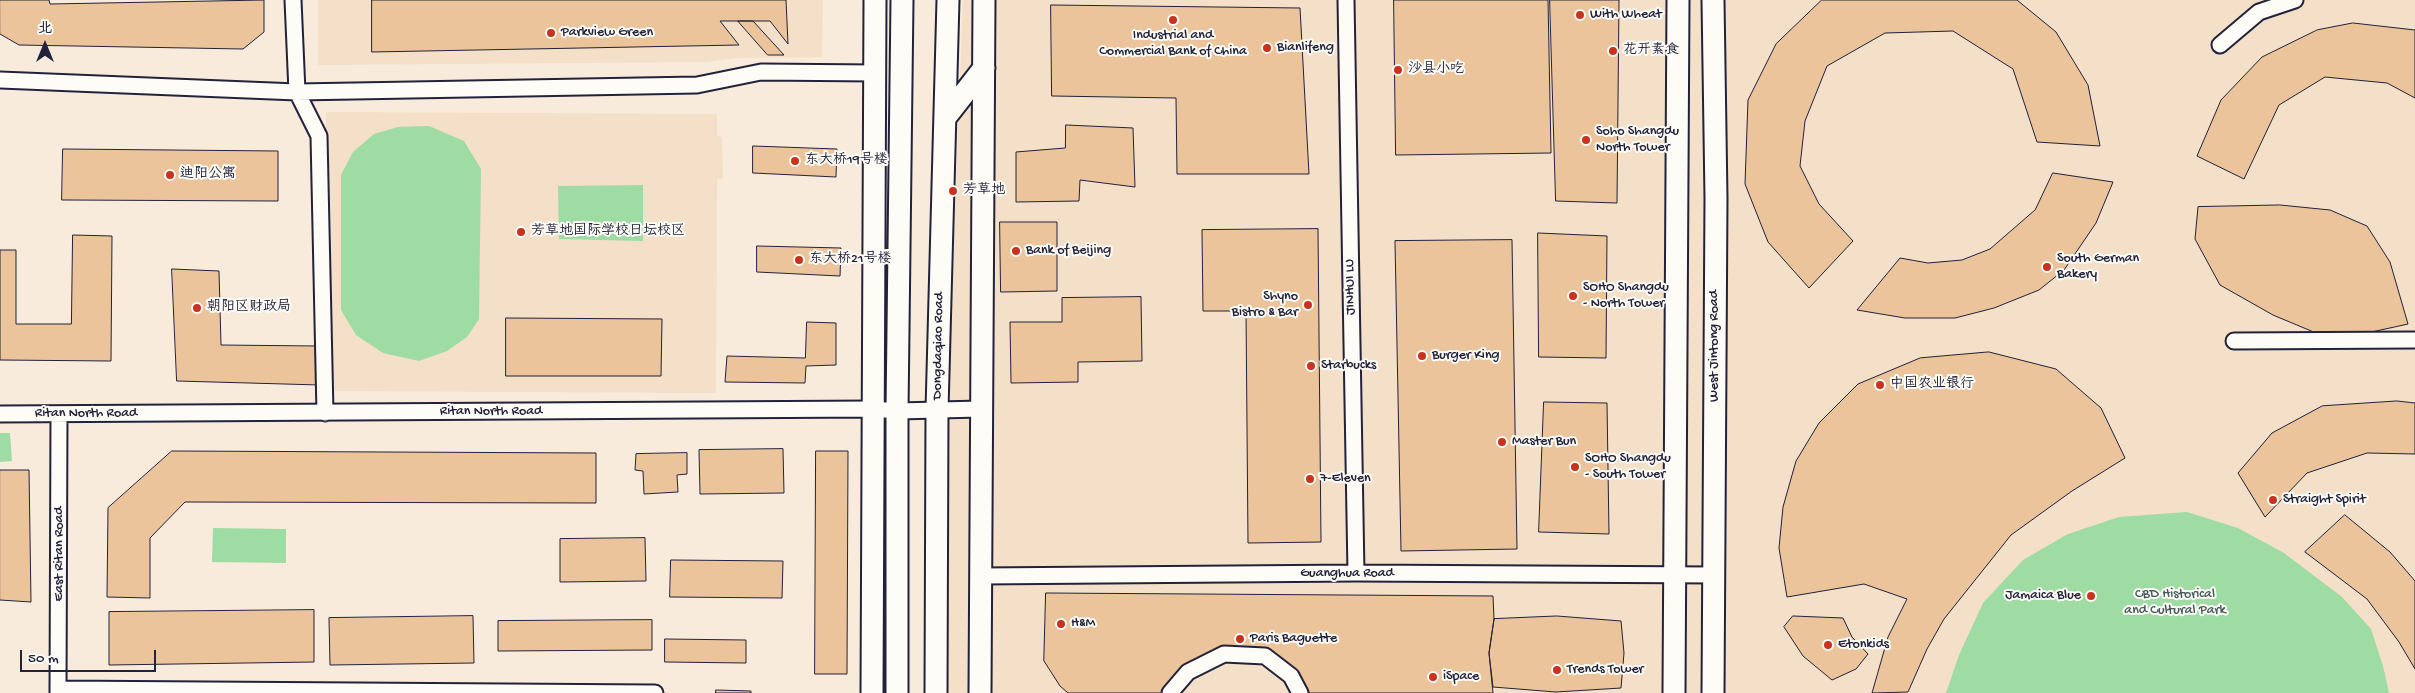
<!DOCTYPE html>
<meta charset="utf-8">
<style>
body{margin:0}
#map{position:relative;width:2415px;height:693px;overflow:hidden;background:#f8ebdb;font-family:"Gochi Hand","LXGW WenKai TC",sans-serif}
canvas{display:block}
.north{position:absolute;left:20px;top:20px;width:50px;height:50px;-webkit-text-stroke:4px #fdfcf7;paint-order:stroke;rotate:0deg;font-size:14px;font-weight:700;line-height:20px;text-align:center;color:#22223b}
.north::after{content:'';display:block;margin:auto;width:18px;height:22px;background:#22223b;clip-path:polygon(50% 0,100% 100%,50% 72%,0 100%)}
.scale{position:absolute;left:20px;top:650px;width:136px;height:22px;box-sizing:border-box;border:2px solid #22223b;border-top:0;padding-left:6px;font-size:15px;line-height:18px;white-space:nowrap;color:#22223b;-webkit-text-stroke:4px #fdfcf7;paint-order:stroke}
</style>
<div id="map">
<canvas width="2415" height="693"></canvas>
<div class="north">北</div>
<div class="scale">50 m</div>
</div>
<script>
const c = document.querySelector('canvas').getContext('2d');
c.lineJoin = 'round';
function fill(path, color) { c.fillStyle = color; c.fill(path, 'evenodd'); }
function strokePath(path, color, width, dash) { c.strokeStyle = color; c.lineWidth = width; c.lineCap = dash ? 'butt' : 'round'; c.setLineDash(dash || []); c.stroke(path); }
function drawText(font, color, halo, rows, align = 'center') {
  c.font = font + ' "Gochi Hand","LXGW WenKai TC",sans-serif'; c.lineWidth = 4; c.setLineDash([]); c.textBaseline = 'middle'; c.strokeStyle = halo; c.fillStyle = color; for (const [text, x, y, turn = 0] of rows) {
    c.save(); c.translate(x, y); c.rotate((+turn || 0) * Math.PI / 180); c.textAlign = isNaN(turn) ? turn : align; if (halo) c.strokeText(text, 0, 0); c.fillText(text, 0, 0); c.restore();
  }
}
const built = new Path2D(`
 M 318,0 L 823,0 L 822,57 L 736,58 L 706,62 L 318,65 Z
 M 963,0 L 2415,0 L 2415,693 L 937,693 Z
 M 326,112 L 717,114 L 717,136 L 722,137 L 723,179 L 717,179 L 716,393 L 325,391 Z`);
const green = new Path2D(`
 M 429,126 L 464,141 L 481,169 L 479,319 L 467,337 L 447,351 L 419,361 L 383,353 L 356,335 L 341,310 L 341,175 L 353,152 L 374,134 L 398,127 Z
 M 643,185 L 643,241 L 559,239 L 558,186 Z
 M 0,433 L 10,433 L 12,461 L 0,462 Z
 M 2187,512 L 2238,528 L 2284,553 L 2342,597 L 2371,629 L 2383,666 L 2389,693 L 1946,693 L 1959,655 L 1983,603 L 2023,560 L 2068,534 L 2119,517 Z
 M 213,528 L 286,529 L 286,563 L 212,562 Z`);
const building = new Path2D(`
 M 0,0 L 49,0 L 50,4 L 264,0 L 264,32 L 243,49 L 19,45 L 0,34 Z
 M 372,0 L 786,0 L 788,44 L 770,21 L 720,21 L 739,45 L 372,52 Z
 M 1394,0 L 1548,0 L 1551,153 L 1396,155 Z
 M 1550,0 L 1619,0 L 1617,203 L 1556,201 Z
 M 1822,0 L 2017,0 L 2056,32 L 2088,85 L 2100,146 L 2037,142 L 2013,69 L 1953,31 L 1885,33 L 1827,66 L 1805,121 L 1800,166 L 1819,204 L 1853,241 L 1809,288 L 1768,242 L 1745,184 L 1748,100 L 1776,44 Z
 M 1051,5 L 1300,8 L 1309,174 L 1177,174 L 1176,98 L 1052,96 Z
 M 738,21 L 753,21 L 784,55 L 768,55 Z
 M 2353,23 L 2415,30 L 2415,98 L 2387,83 L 2325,77 L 2279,105 L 2244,179 L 2197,156 L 2221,100 L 2262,57 L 2317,30 Z
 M 1066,125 L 1133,128 L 1135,187 L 1080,180 L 1079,201 L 1016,202 L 1016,152 L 1065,148 Z
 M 753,146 L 837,149 L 836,177 L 753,173 Z
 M 63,149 L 278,151 L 278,201 L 62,200 Z
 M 2053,173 L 2113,182 L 2096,223 L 2064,270 L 2039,290 L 1994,308 L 1955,318 L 1905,318 L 1857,310 L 1900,258 L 1928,263 L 1962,260 L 1990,249 L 2035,210 Z
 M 2280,205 L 2330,210 L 2367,226 L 2390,262 L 2408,324 L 2367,333 L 2316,333 L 2273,315 L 2220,285 L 2195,239 L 2198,207 Z
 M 1000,222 L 1057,222 L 1057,291 L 1001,292 Z
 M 1318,229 L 1321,542 L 1248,543 L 1246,311 L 1203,311 L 1202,230 Z
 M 1538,233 L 1607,236 L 1606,358 L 1539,357 Z
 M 73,235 L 112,236 L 111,361 L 0,360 L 0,250 L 16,250 L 16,324 L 71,324 Z
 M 1512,240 L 1517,549 L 1401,551 L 1395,241 Z
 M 757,246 L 841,248 L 840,276 L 757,272 Z
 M 172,269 L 219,271 L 221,345 L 317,346 L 320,385 L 177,381 Z
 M 1141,297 L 1142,361 L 1078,362 L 1078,382 L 1011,383 L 1010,322 L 1062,322 L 1062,298 Z
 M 506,318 L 662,319 L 661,376 L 506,376 Z
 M 807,322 L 836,323 L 836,365 L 806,366 L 805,383 L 725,382 L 727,356 L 805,358 Z
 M 1989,352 L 2056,369 L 2101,408 L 2125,458 L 2072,491 L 2011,535 L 1944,619 L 1927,649 L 1908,692 L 1872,693 L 1888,637 L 1907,599 L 1864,584 L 1787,597 L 1779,548 L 1783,507 L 1796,461 L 1819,423 L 1858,384 L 1920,358 Z
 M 2397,401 L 2415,403 L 2415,454 L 2367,453 L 2307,473 L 2265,517 L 2238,473 L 2272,433 L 2322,406 Z
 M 1544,402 L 1607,403 L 1609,534 L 1539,532 Z
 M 783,449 L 784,493 L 700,494 L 699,450 Z
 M 172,451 L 596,453 L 596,503 L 185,502 L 150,538 L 150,598 L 107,597 L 108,508 Z
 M 816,451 L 848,451 L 847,674 L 815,674 Z
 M 687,453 L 687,474 L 677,475 L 678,492 L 644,494 L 643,471 L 635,470 L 636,454 Z
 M 0,470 L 29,470 L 31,602 L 0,600 Z
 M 2345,515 L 2390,552 L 2415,581 L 2415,669 L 2399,642 L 2367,599 L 2305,552 Z
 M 645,538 L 646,581 L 560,582 L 560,539 Z
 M 671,560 L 783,561 L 782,598 L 670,597 Z
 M 1046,593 L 1493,596 L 1494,619 L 1489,653 L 1493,693 L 1300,693 L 1265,656 L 1224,654 L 1170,693 L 1068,693 L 1060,686 L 1044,661 Z
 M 314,610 L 314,662 L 109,665 L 109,612 Z
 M 473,616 L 474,663 L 330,665 L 329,618 Z
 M 1557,616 L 1621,621 L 1624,653 L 1621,688 L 1556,692 L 1493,687 L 1489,653 L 1494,619 Z
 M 1793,616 L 1843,618 L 1852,637 L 1868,654 L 1856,669 L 1832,680 L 1803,656 L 1784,627 Z
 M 652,620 L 652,650 L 498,651 L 498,621 Z
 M 665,639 L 746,640 L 746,663 L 665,662 Z
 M 716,690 L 751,691 L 751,693 L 716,693 Z`);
const street = new Path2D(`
 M 293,0 L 297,92 L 319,136 L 325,413
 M 1346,0 L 1356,573
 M 2220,45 L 2259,12 L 2295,0
 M 0,80 L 297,92 L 697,85 L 761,72 L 875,73
 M 2234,341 L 2415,340
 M 0,414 L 873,409 L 897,411 L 981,409
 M 980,576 L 1356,573 L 1714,575
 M 58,689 L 655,693
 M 58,693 L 59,414
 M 1170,693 L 1188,672 L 1224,654 L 1265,656 L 1291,676 L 1300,693`);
const secondary = new Path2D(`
 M 1713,0 L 1716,198 L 1713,693
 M 945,118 L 984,68
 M 872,693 L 875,0
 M 897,693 L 897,411 L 902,0
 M 936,693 L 937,410 L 948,0
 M 980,693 L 984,0
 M 1674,693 L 1678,0`);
const markers = [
 [1580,15,5,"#c8321e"],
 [1173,20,5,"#c8321e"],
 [551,33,5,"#c8321e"],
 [1267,48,5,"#c8321e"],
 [1613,51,5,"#c8321e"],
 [1398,70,5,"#c8321e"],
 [1586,140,5,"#c8321e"],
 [795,161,5,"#c8321e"],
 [170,175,5,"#c8321e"],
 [953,191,5,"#c8321e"],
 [521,232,5,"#c8321e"],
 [1016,251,5,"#c8321e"],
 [799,260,5,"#c8321e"],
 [2047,267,5,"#c8321e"],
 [1573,296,5,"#c8321e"],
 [1308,305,5,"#c8321e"],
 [197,308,5,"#c8321e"],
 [1422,356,5,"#c8321e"],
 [1311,366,5,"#c8321e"],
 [1880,385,5,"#c8321e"],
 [1502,442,5,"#c8321e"],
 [1575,467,5,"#c8321e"],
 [1310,479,5,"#c8321e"],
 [2273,500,5,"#c8321e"],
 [2091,596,5,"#c8321e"],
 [1061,624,5,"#c8321e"],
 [1240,639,5,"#c8321e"],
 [1828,645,5,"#c8321e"],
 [1557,670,5,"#c8321e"],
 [1433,677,5,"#c8321e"]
];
const poiNames = [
 ["With Wheat",1590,15],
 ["Parkview Green",561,33],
 ["Industrial and",1173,36,"center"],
 ["Commercial Bank of China",1173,52,"center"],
 ["Bianlifeng",1277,48],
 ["花开素食",1623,51],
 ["沙县小吃",1408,70],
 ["Soho Shangdu",1596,132],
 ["North Tower",1596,148],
 ["东大桥19号楼",805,161],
 ["迪阳公寓",180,175],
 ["芳草地",963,191],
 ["芳草地国际学校日坛校区",531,232],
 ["Bank of Beijing",1026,251],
 ["South German",2057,259],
 ["Bakery",2057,275],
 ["东大桥21号楼",809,260],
 ["SOHO Shangdu",1583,288],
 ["- North Tower",1583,304],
 ["Shyno",1298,297,"right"],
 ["Bistro & Bar",1298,313,"right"],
 ["朝阳区财政局",207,308],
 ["Burger King",1432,356],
 ["Starbucks",1321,366],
 ["中国农业银行",1890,385],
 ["Master Bun",1512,442],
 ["SOHO Shangdu",1585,459],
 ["- South Tower",1585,475],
 ["7-Eleven",1320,479],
 ["Straight Spirit",2283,500],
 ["Jamaica Blue",2081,596,"right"],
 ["H&M",1071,624],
 ["Paris Baguette",1250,639],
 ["Etonkids",1838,645],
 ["Trends Tower",1567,670],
 ["iSpace",1443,677]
];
const streetNames = [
 ["JINHUI LU",1351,287,-91],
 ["Dongdaqiao Road",939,346,-89],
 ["West Jintong Road",1715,346,-90],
 ["Ritan North Road",491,412],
 ["Ritan North Road",86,414],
 ["East Ritan Road",60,554,-90],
 ["Guanghua Road",1347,574]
];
const parkNames = [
 ["CBD Historical",2175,595],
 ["and Cultural Park",2175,611]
];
fill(built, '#f4dfc8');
fill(green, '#9edca4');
fill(building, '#ebc49b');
strokePath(building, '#22223b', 1);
strokePath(street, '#22223b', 19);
strokePath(secondary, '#22223b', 25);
strokePath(street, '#fdfcf7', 15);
strokePath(secondary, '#fdfcf7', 21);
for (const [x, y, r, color] of markers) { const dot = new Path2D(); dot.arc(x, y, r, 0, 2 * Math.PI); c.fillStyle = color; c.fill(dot); strokePath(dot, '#fdfcf7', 2); }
drawText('14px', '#22223b', '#fdfcf7', poiNames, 'left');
drawText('14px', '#22223b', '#fdfcf7', streetNames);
drawText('14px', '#475a5a', '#fdfcf7', parkNames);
</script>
